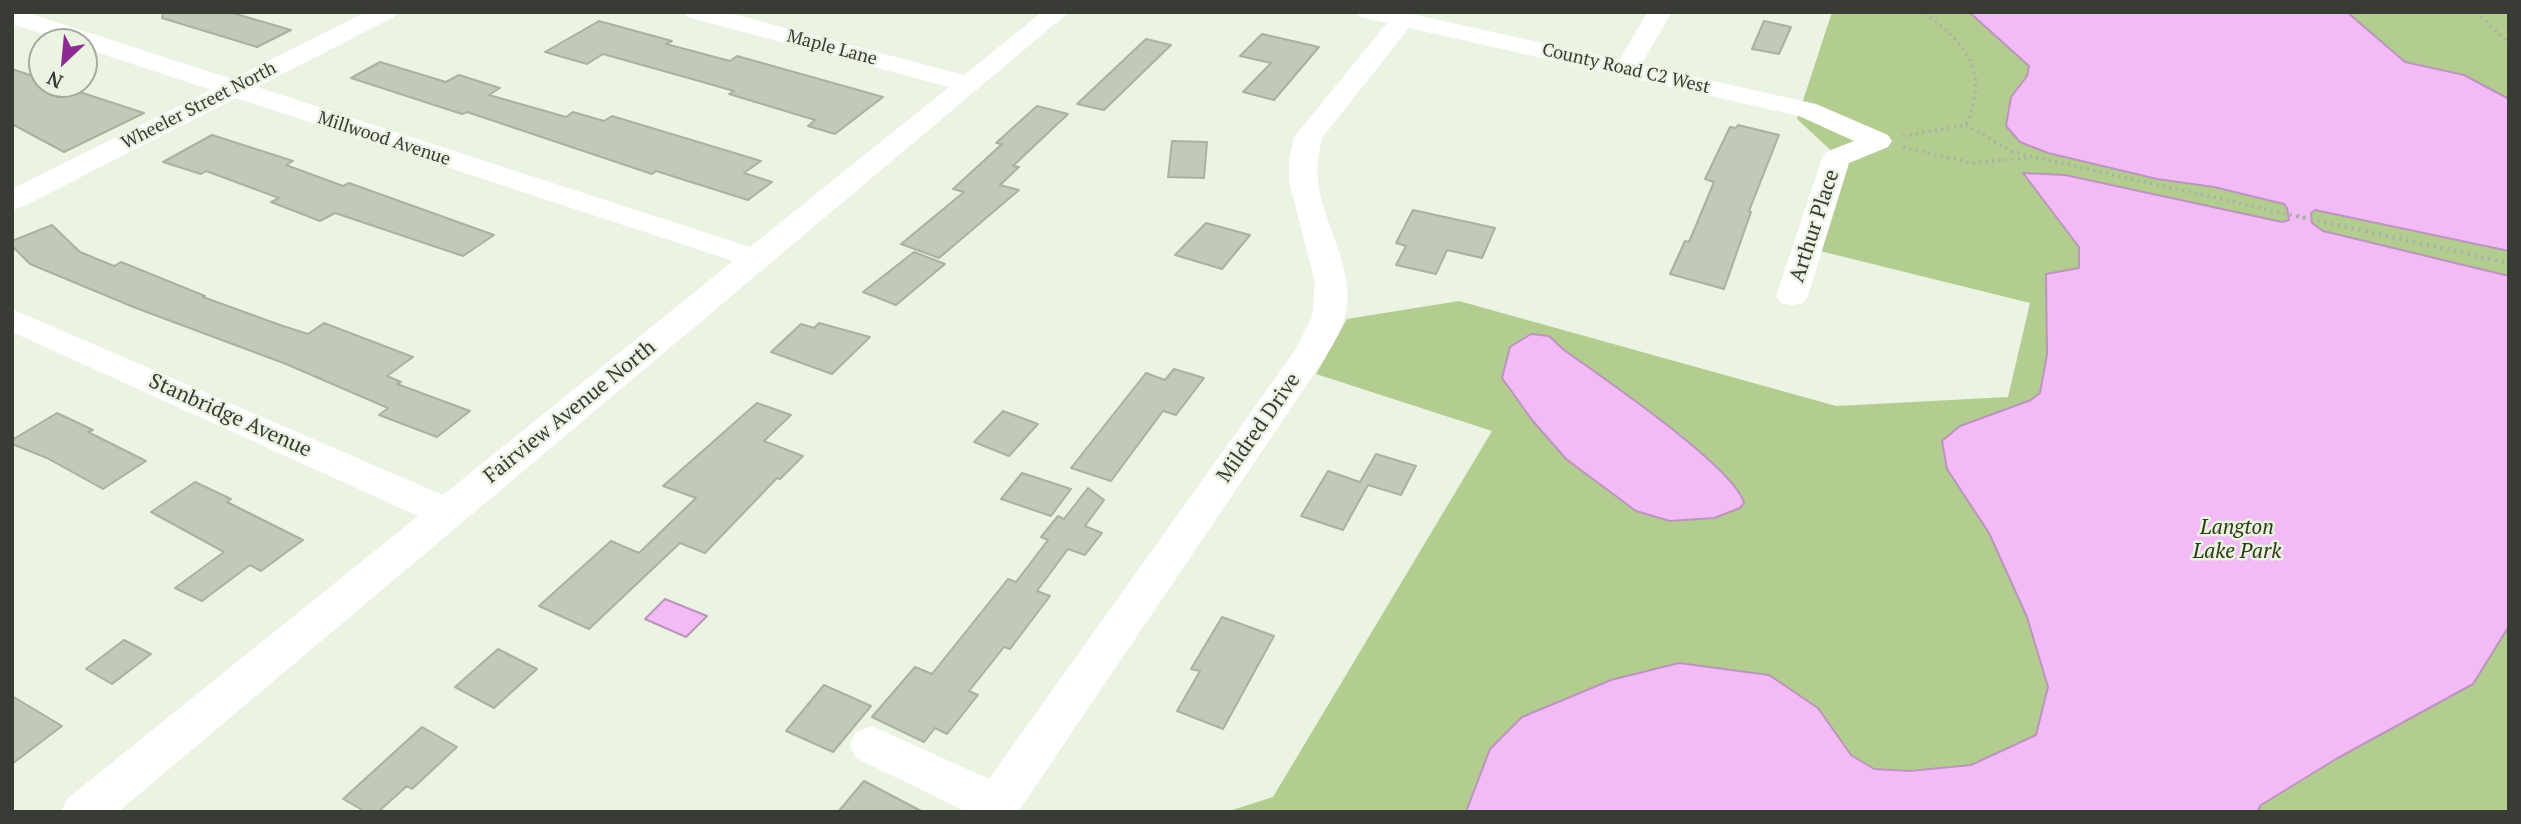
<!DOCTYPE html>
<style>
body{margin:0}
#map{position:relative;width:2521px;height:824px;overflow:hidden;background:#ebf3e2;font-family:"PT Serif",serif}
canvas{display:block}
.frame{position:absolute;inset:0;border:14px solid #393c35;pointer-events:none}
.north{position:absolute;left:28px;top:28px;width:70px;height:70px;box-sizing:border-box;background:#ebf3e2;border:2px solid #a4aa9d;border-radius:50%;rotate:206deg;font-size:19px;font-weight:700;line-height:28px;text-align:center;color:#393c35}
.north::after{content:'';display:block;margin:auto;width:24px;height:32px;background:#8c2b93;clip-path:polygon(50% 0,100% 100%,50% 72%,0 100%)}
</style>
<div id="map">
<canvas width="2521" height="824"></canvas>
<div class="frame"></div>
<div class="north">N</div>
</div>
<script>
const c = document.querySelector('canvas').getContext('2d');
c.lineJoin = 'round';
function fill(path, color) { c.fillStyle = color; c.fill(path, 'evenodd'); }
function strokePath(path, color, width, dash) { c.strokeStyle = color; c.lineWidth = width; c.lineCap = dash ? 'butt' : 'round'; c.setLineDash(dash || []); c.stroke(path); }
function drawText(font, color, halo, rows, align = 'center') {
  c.font = font + ' "PT Serif",serif'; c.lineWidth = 5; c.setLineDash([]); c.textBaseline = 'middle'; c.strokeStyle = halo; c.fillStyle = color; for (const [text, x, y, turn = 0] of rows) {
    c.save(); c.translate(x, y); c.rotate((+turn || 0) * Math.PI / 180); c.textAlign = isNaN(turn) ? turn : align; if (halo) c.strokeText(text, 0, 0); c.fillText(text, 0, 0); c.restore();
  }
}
const green = new Path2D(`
 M 1832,12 L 2509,12 L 2509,812 L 1226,812 L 1273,797 L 1492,431 L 1316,374 L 1347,319 L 1459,301 L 1836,406 L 2008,397 L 2030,303 L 1820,251 L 1848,166 L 1797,119 Z`);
const water = new Path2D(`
 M 1969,12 L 2347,12 L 2405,62 L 2464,75 L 2509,99 L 2509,251 L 2315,210 L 2311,213 L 2312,223 L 2323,231 L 2509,276 L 2509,626 L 2473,684 L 2336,759 L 2261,805 L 2257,812 L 1466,812 L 1490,749 L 1522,717 L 1611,680 L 1679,663 L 1769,675 L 1818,708 L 1851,755 L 1874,769 L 1910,771 L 1971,765 L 2036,735 L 2048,687 L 2027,617 L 1989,533 L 1947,469 L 1942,441 L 1960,426 L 2031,400 L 2040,393 L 2047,354 L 2046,274 L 2079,268 L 2079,247 L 2023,173 L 2065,175 L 2282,222 L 2289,220 L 2287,208 L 2284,204 L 2214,187 L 2157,179 L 2048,153 L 2020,142 L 2006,126 L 2011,97 L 2027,76 L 2029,66 Z
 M 1531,334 L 1549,336 L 1564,350 C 1600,376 1735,467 1744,503 L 1740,508 L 1714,518 L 1670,521 L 1636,511 L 1566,459 L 1532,420 L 1502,378 L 1510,347 Z
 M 665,599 L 707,616 L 686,637 L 645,619 Z`);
const building = new Path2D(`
 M 163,12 L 229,12 L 291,30 L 257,47 L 162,18 Z
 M 599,21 L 672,41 L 666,44 L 730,61 L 737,56 L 883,97 L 835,134 L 808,126 L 815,120 L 729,94 L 734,91 L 699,81 L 603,54 L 587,64 L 545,52 Z
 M 1764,21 L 1791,27 L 1779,54 L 1752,49 Z
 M 1262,34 L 1319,47 L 1274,100 L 1243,92 L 1271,63 L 1240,56 Z
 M 1146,39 L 1171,45 L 1104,110 L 1077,104 Z
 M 380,62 L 446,82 L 459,75 L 500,88 L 489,95 L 566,117 L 573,112 L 604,121 L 612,116 L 761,161 L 744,173 L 772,182 L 748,200 L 656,171 L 652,174 L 467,112 L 462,114 L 351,78 Z
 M 12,69 L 42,79 L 42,84 L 55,84 L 144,113 L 64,152 L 12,124 Z
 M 1037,106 L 1068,114 L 1013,166 L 1019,167 L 1000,185 L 1019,190 L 939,258 L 901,244 L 964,192 L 953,189 L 1002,144 L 996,143 Z
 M 1738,125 L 1779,135 L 1749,211 L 1751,212 L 1724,289 L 1670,274 L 1685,241 L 1689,242 L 1714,182 L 1705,179 L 1730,127 L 1736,128 Z
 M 212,135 L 293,161 L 286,165 L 343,186 L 349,183 L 494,235 L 463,256 L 335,213 L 320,221 L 271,202 L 279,198 L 206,171 L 201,174 L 163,162 Z
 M 1172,141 L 1207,142 L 1204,178 L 1168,177 Z
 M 1413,210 L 1495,228 L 1482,258 L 1447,250 L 1436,274 L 1396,265 L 1406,246 L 1396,243 Z
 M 1206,223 L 1250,235 L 1222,269 L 1175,255 Z
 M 52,225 L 80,252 L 114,266 L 121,262 L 205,296 L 203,297 L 280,325 L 308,334 L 324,323 L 413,357 L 387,376 L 401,382 L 397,384 L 470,411 L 437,437 L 379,415 L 388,408 L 286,364 L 136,308 L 30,264 L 12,246 L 12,241 Z
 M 914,252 L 945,264 L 896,305 L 863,292 Z
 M 819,323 L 870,337 L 832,374 L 771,352 L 801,324 L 814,328 Z
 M 1174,369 L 1204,378 L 1176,415 L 1163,411 L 1111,481 L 1071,468 L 1146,373 L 1165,380 Z
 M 757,403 L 791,415 L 764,441 L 803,456 L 780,479 L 777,478 L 705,553 L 680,543 L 589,629 L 539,606 L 611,541 L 639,553 L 696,498 L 663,486 Z
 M 1003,411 L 1038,424 L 1009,456 L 974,442 Z
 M 57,413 L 93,430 L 88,432 L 146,461 L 103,489 L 47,458 L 12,444 L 12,440 Z
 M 1376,454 L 1416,466 L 1401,495 L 1368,485 L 1343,530 L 1301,516 L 1328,471 L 1360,482 Z
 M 1022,473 L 1071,489 L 1051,516 L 1001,499 Z
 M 195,482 L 231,499 L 227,502 L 303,540 L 261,571 L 250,565 L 202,601 L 175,588 L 224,552 L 151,512 Z
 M 1088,488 L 1104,500 L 1085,526 L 1102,533 L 1085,555 L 1068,549 L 1037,591 L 1050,596 L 1010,649 L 1004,647 L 969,691 L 978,695 L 947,734 L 935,728 L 924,742 L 872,717 L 915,667 L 932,674 L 1008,579 L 1016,582 L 1048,540 L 1041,537 L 1058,516 L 1064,519 Z
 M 1222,617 L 1274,636 L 1223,729 L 1177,711 L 1200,671 L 1191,669 Z
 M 124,640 L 151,654 L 112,684 L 86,669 Z
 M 498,649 L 537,669 L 494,708 L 455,687 Z
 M 824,685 L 871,706 L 833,752 L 786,731 Z
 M 12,696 L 62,726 L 12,764 Z
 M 422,727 L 457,747 L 412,789 L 407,786 L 378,812 L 366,812 L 343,799 Z
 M 864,781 L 923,812 L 838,812 Z`);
const pathFar1 = new Path2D(`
 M 2476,12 L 2509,43
 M 1966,125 L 2013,152 L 2305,218
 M 1903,136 L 1966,125 C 1990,70 1966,45 1924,12
 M 1903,147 L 1972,163 L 2028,158`);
const path = new Path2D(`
 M 2297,216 L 2509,263`);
const minor = new Path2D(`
 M 12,12 L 25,12 L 232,79 L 366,12 L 397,12 L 394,17 L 257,87 L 750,247 L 949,87 L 687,17 L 684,12 L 725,12 L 964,75 L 1042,12 L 1069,12 L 118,812 L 61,812 L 68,798 L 418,516 L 12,332 L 12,309 L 443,495 L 733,261 L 236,98 L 22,207 L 12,210 L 12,189 L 211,90 L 84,48 L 84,42 L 67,42 L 12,24 Z
 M 1357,12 L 1403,12 L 1619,60 L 1648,12 L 1672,12 L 1641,65 L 1816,104 L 1888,135 L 1892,141 L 1888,147 L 1849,163 L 1808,296 L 1803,303 L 1792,306 L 1781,303 L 1776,296 L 1822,158 L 1826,152 L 1854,141 L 1799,116 L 1409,28 L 1322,138 C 1319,153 1316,166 1318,181 C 1323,224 1352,262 1347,307 C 1344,326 1333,345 1323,361 L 1018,812 L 967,812 L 856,758 L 850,745 L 856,732 L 872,726 L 989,779 L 1296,349 L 1312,317 L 1315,283 L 1289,181 L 1289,160 L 1294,137 L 1387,23 L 1360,17 Z`);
const farStreetnames = [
 ["Maple Lane",832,48,15],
 ["County Road C2 West",1626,69,13],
 ["Wheeler Street North",199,106,-27],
 ["Millwood Avenue",384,139,18]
];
const streetNames = [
 ["Arthur Place",1815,226,-72],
 ["Fairview Avenue North",570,412,-39],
 ["Stanbridge Avenue",230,416,24],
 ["Mildred Drive",1259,428,-55]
];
const parkNames = [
 ["Langton",2237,528],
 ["Lake Park",2237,552]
];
fill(green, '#b3cd90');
fill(water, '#f3bbf6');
strokePath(water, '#bb95bc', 2);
fill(building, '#c1c9b9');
strokePath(building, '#aab1a2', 2);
strokePath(pathFar1, '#abb1a4', 3.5, [2, 4.5]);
strokePath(path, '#abb1a4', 4.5, [2, 5]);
fill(minor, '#fff');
drawText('18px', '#393c35', '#ebf3e2', farStreetnames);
drawText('21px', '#393c35', '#ebf3e2', streetNames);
drawText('italic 21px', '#2c3b15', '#ebf3e2', parkNames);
</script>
